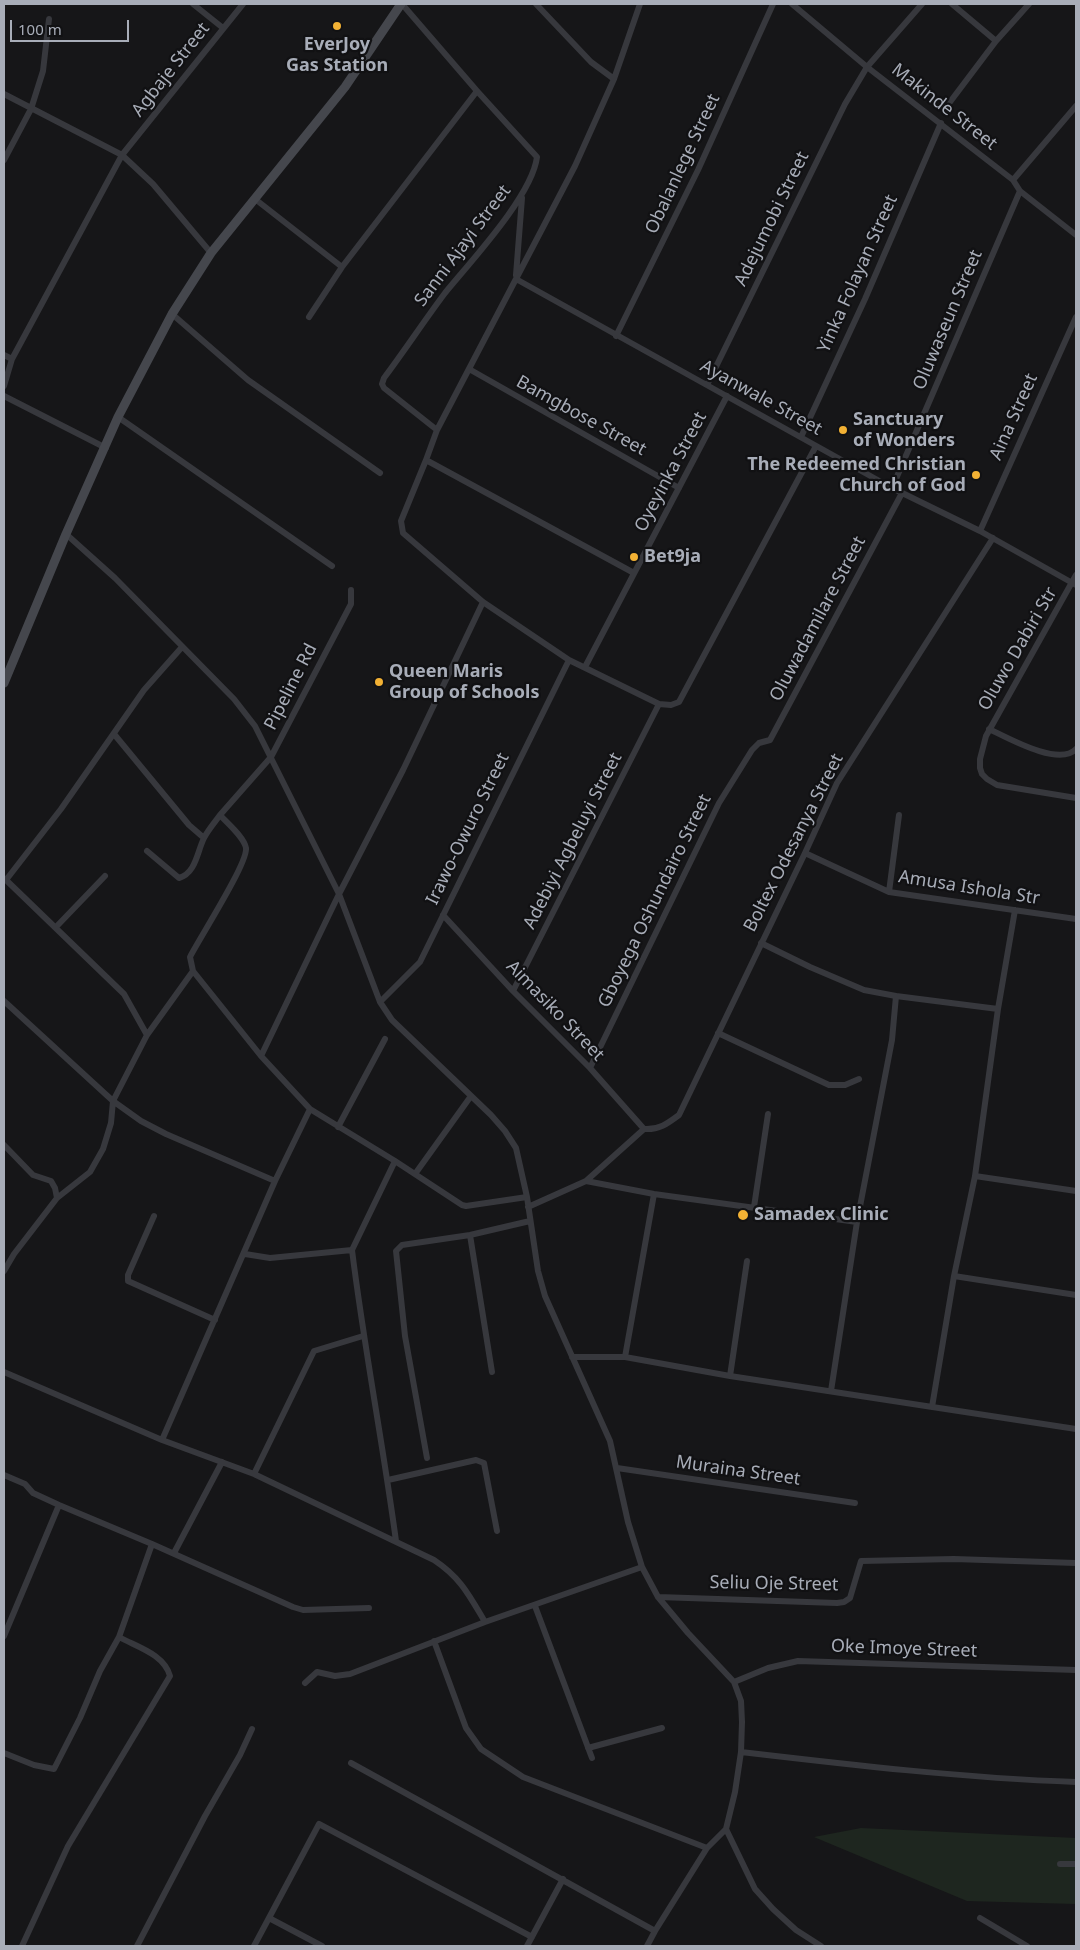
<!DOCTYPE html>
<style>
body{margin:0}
#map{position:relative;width:1080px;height:1950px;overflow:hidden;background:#161618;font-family:"Noto Sans",sans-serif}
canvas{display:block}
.frame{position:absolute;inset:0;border:5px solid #a8adb8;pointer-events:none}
.scale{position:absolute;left:10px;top:20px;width:119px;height:22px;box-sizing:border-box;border:2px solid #a8adb8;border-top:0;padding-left:6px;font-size:15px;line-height:18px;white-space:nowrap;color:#a8adb8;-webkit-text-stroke:4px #111113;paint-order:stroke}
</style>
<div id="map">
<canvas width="1080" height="1950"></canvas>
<div class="frame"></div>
<div class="scale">100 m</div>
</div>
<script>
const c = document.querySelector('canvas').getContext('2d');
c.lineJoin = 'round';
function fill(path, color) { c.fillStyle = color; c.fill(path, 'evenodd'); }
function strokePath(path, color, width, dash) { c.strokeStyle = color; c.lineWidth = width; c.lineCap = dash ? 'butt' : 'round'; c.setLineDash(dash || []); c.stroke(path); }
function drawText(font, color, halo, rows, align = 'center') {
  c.font = font + ' "Noto Sans",sans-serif'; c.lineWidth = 4.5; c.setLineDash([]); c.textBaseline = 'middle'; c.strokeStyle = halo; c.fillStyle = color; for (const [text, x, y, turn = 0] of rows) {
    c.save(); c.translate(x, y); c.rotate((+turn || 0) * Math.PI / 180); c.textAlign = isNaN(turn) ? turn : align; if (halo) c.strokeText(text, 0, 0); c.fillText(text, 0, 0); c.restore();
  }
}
const green = new Path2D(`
 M 861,1828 L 1076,1838 L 1076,1904 L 967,1901 L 814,1837 Z`);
const street = new Path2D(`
 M 193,4 L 223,28
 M 402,4 L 477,91 L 537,157 C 532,196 471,261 445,293 C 424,321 405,350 384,378 L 382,384 L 384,388 L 437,430
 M 536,4 L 591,62 L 614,79
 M 792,4 L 867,67 L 1013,180 L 1020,191 L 1076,235
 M 952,4 L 996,41
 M 4,94 L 122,155 L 153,184 L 211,253
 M 947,106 L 996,41 L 1029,4
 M 4,160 L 31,109 L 43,71 L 49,19
 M 1013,180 L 1076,106
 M 255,199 L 342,267
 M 516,275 L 522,198
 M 516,279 L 892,488 L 980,531 L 1076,585
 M 172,314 L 248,380 L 380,473
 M 309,317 L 342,267 L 477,91
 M 616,336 L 698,170 L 773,4
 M 4,355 L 12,359
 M 469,369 L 679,488
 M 707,385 L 845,104 L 867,67 L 922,4
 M 4,386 L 12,359 L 122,155 L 243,4
 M 4,396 L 106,448
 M 118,417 L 332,566
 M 801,437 L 865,299 L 941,123
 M 426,460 L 401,521 L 403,533 L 483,602 L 569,660 L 659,704 L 671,705 L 679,702 L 816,446
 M 892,488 L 1020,191
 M 980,531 L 1076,317
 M 66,534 L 115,578 L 234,699 L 255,726 L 339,894 L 380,1002 L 392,1020 L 491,1115 L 505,1131 L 516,1148 L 527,1197 L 538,1271 L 545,1296 L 610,1441 L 628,1522 L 642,1567 L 658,1597 L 688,1633 L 734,1682 L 741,1701 L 742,1722 L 741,1752 L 735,1792 L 726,1829 L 755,1889 L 773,1909 L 796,1930 L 821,1946
 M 634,573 L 426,460 L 437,430 L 575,166 L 614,79 L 640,4
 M 1076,575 L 986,736 L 980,759 L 980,768 L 982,774 L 987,779 L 997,785 L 1076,798
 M 585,667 L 727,396
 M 989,729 C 1008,738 1059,767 1076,749
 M 114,734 L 189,825 L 204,838
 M 147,851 L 179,878 C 196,873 197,852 204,838 C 208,830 215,822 220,815
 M 805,853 L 889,892 L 1076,919
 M 5,879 L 124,994 L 147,1035
 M 6,880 L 61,809 L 144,690 L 182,647
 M 889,892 L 899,815
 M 443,915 L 513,991 L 590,1068 L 644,1129
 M 56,927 L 105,876
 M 761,943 L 810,967 L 864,990 L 896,996
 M 193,971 L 261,1056 L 310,1109 L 395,1161 L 462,1205 L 466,1206 L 527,1197
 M 513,991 L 659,704
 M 4,1001 L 113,1101 L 141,1121 L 166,1134 L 275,1181
 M 380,1002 L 420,962 L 569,660
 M 998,1009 L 1015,910
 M 718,1033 L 829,1085 L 845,1085 L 859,1079
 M 261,1056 L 339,894 L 403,770 L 483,602
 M 590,1068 L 719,803 L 752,750 L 759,743 L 770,740 L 902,493
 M 338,1127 L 385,1039
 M 644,1129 C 659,1130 667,1124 679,1115 L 805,853 L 837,783 L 993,538
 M 4,1145 L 33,1175 L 51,1181 L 55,1188 L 57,1198
 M 415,1174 L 471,1096
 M 586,1181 L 644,1129
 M 1076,1191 L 975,1176 L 954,1276 L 1076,1295
 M 528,1207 L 586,1181 L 654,1194 L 857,1222
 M 754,1207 L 768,1114
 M 154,1216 L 128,1275 L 128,1281 L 215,1320
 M 470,1235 L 492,1372
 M 352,1250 C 364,1347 383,1444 396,1541
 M 245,1254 L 270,1258 L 352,1250 L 395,1161
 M 4,1271 L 14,1254 L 57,1198 L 90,1172 L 103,1149 L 111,1123 L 113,1101 L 147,1035 L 193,971 L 190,957 C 199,939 248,863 246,848 C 244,837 228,824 220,815 L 271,757 L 351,604 L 351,590
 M 572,1357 L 625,1357 L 730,1376 L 1076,1429
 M 625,1357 L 654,1194
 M 4,1372 L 162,1440 L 254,1474 L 434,1560 C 461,1578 469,1595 485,1622
 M 730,1376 L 747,1261
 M 831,1391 L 857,1222 L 892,1040 L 896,996 L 998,1009 L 975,1176
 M 932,1407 L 954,1276
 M 162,1440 L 275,1181 L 310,1109
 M 427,1458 L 405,1336 L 396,1251 L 402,1245 L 470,1235 L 530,1221
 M 617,1468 L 855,1503
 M 254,1474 L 314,1351 L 363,1336
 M 4,1475 L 25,1484 L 33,1493 L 59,1505 L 152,1544 L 293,1607 L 303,1610 L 369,1608
 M 388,1480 L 476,1460 L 484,1463 L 497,1531
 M 174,1553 L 222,1462
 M 658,1597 L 837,1603 L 844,1602 L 850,1598 L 861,1561 L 954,1559 L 1076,1563
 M 535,1606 L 592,1758
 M 4,1636 L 59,1505
 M 434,1641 L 466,1728 L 481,1749 L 523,1777 L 707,1848
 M 734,1682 L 768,1668 L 798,1661 L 1076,1670
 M 305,1683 L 317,1672 L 335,1676 L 350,1674 L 485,1622 L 642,1567
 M 588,1748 L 662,1728
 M 741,1752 C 852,1765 964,1778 1076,1782
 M 4,1753 L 34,1765 L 54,1769 L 80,1718 L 100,1671 L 119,1637 L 152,1544
 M 351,1763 L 655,1931
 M 1060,1864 L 1076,1864
 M 269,1918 L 322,1946
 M 980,1918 L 1027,1946
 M 22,1946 L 68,1846 L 170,1676 C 164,1654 137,1647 119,1637
 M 137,1946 L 205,1816 L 240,1755 L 252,1729
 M 254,1946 L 319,1824 L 532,1937
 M 527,1946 L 563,1879
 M 647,1946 L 655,1931 L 707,1848 L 726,1829`);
const secondary = new Path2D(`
 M 4,683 L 66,534 L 118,417 L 172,314 L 211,253 L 345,87 L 401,4`);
const markers = [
 [337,26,5,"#f2b134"],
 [843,430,5,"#f2b134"],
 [976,475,5,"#f2b134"],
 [634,557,5,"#f2b134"],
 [379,682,5,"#f2b134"],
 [743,1215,6,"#f2b134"]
];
const poiNames = [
 ["EverJoy",337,45,"center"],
 ["Gas Station",337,66,"center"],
 ["Sanctuary",853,420],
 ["of Wonders",853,441],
 ["The Redeemed Christian",966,465,"right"],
 ["Church of God",966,486,"right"],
 ["Bet9ja",644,557],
 ["Queen Maris",389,672],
 ["Group of Schools",389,693],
 ["Samadex Clinic",754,1215]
];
const streetNames = [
 ["Agbaje Street",171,70,-52],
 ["Makinde Street",944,107,38],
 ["Obalanlege Street",683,164,-65],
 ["Adejumobi Street",772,219,-64],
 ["Sanni Ajayi Street",463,246,-53],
 ["Yinka Folayan Street",858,274,-66],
 ["Oluwaseun Street",948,320,-67],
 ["Ayanwale Street",761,398,29],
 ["Bamgbose Street",581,416,29],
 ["Aina Street",1014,417,-66],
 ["Oyeyinka Street",671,472,-62],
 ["Oluwadamilare Street",818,619,-62],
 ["Oluwo Dabiri Str",1018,649,-60],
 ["Pipeline Rd",291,687,-63],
 ["Irawo-Owuro Street",468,829,-64],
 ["Adebiyi Agbeluyi Street",573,841,-63],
 ["Boltex Odesanya Street",794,843,-63],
 ["Amusa Ishola Str",969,888,9],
 ["Gboyega Oshundairo Street",655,901,-64],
 ["Aimasiko Street",555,1011,46],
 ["Muraina Street",738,1471,8],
 ["Seliu Oje Street",774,1584,1],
 ["Oke Imoye Street",904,1649,2]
];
fill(green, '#1e261f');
strokePath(street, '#37383d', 6);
strokePath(secondary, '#45474d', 9);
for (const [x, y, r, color] of markers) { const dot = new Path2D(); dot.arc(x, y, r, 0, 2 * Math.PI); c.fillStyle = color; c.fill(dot); strokePath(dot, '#111113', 2); }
drawText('bold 18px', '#a8adb8', '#111113', poiNames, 'left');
drawText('18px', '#a8adb8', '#111113', streetNames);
</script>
